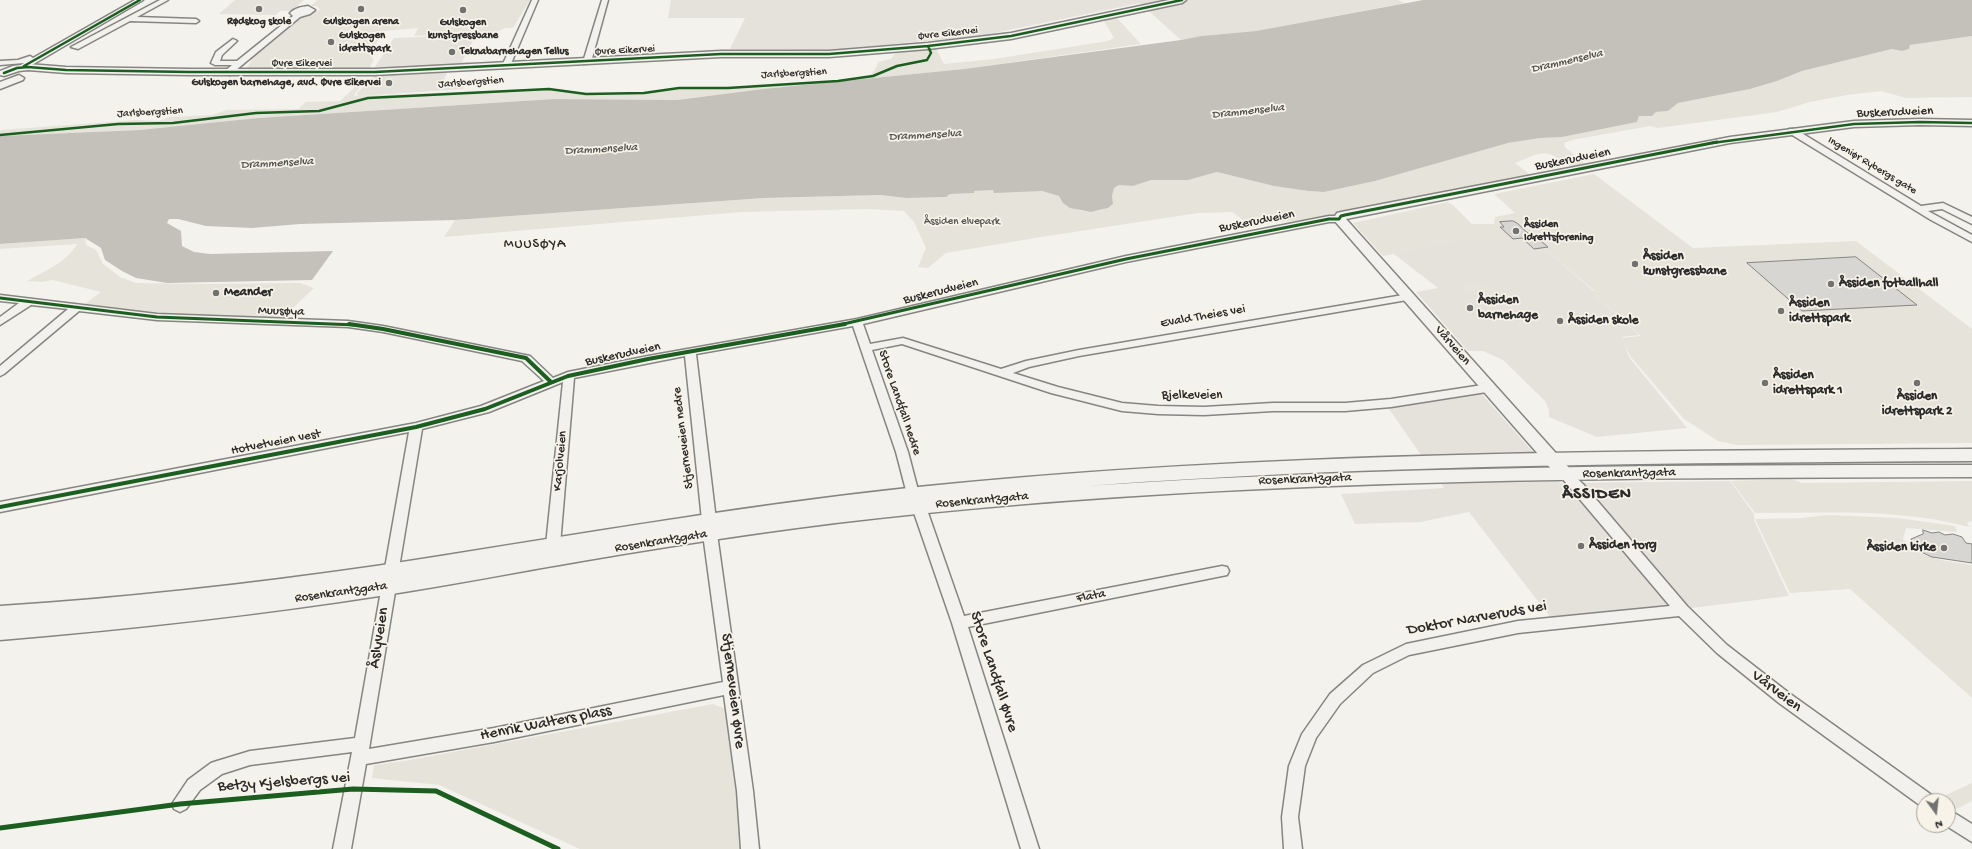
<!DOCTYPE html>
<meta charset="utf-8">
<style>
body{margin:0}
#map{position:relative;width:1972px;height:849px;overflow:hidden;background:#f4f2ec;font-family:"Gochi Hand",sans-serif}
canvas{display:block}
.north{position:absolute;left:1916px;top:793px;width:40px;height:40px;box-sizing:border-box;background:#f7f3e8;border:1px solid #a5a39c;border-radius:50%;rotate:165deg;font-size:11px;font-weight:700;line-height:16px;text-align:center;color:#2b2b2b}
.north::after{content:'';display:block;margin:auto;width:14px;height:18px;background:#71716f;clip-path:polygon(50% 0,100% 100%,50% 72%,0 100%)}
</style>
<div id="map">
<canvas width="1972" height="849"></canvas>
<div class="north">N</div>
</div>
<script>
const c = document.querySelector('canvas').getContext('2d');
c.lineJoin = 'round';
function fill(path, color) { c.fillStyle = color; c.fill(path, 'evenodd'); }
function strokePath(path, color, width, dash) { c.strokeStyle = color; c.lineWidth = width; c.lineCap = dash ? 'butt' : 'round'; c.setLineDash(dash || []); c.stroke(path); }
function drawText(font, color, halo, rows, align = 'center') {
  c.font = font + ' "Gochi Hand",sans-serif'; c.lineWidth = 3.5; c.setLineDash([]); c.textBaseline = 'middle'; c.strokeStyle = halo; c.fillStyle = color; for (const [text, x, y, turn = 0] of rows) {
    c.save(); c.translate(x, y); c.rotate((+turn || 0) * Math.PI / 180); c.textAlign = isNaN(turn) ? turn : align; if (halo) c.strokeText(text, 0, 0); c.fillText(text, 0, 0); c.restore();
  }
}
const built = new Path2D(`
 M 235,0 L 304,0 L 292,11 L 280,11 L 276,15 L 219,14 Z
 M 671,0 L 1398,0 L 1405,3 L 1256,31 L 1201,36 L 1181,40 L 1140,3 L 980,36 L 831,50 L 730,49 L 745,18 L 668,18 Z
 M 465,35 L 475,37 L 462,62 L 469,62 L 468,65 L 373,70 L 394,38 Z
 M 448,71 L 444,80 L 467,79 L 463,89 L 358,96 L 357,93 L 376,75 Z
 M 1452,204 L 1472,224 L 1494,224 L 1524,241 L 1533,249 L 1548,252 L 1595,292 L 1593,294 L 1639,335 L 1622,337 L 1629,357 L 1687,428 L 1597,437 L 1549,417 L 1549,410 L 1545,401 L 1503,360 L 1483,351 L 1468,351 L 1416,292 L 1438,288 L 1355,224 Z
 M 1481,393 L 1560,483 L 1730,481 L 1754,514 L 1754,520 L 1789,596 L 1692,608 L 1551,618 L 1469,512 L 1420,522 L 1355,524 L 1341,494 L 1444,488 L 1387,406 Z`);
const green = new Path2D(`
 M 317,0 L 530,0 L 513,28 L 505,28 L 495,33 L 476,38 L 465,34 L 414,36 L 418,28 L 384,31 L 369,55 L 374,60 L 368,70 L 247,69 L 253,57 L 302,17 L 320,10 L 317,6 L 311,6 Z
 M 1116,17 L 1141,44 L 964,69 L 763,89 L 677,100 L 554,99 L 258,118 L 139,130 L 0,136 L 0,130 L 137,120 L 159,121 L 169,117 L 212,115 L 227,110 L 298,109 L 306,102 L 340,101 L 355,87 L 360,87 L 354,95 L 357,96 L 534,89 L 562,90 L 586,94 L 644,93 L 679,88 L 728,88 L 853,80 C 866,78 875,75 878,62 L 891,59 L 898,50 L 935,47 L 944,64 L 994,59 L 1108,41 L 1114,38 L 1103,19 Z
 M 1972,36 L 1972,97 L 1906,98 L 1881,91 L 1847,95 L 1810,102 L 1777,112 L 1658,128 L 1650,126 L 1572,140 L 1564,143 L 1565,147 L 1585,164 L 1571,167 C 1544,148 1545,151 1515,163 L 1532,176 L 1422,199 L 1298,221 L 1247,223 L 1232,212 L 1198,213 L 1041,237 L 946,253 L 928,268 L 918,267 L 926,248 L 914,222 L 904,211 L 869,209 L 742,212 L 444,237 L 455,220 L 764,198 L 880,195 L 906,198 L 946,197 L 950,194 L 974,193 L 973,191 C 994,189 1042,187 1059,196 C 1069,213 1098,217 1113,204 L 1112,196 L 1114,188 L 1119,185 L 1133,186 L 1151,180 L 1188,180 L 1217,172 L 1274,186 L 1308,191 L 1324,192 L 1375,181 L 1508,143 L 1540,138 L 1562,137 L 1637,122 L 1639,116 L 1652,116 L 1656,112 L 1668,111 L 1678,103 L 1750,89 L 1777,81 L 1802,71 L 1892,49 L 1902,51 L 1909,49 L 1910,45 Z
 M 1594,174 L 1693,248 L 1856,241 L 1972,329 L 1972,443 L 1737,445 L 1718,441 L 1684,419 L 1630,356 L 1622,338 L 1641,336 L 1593,294 L 1595,291 L 1548,252 L 1533,249 L 1524,241 L 1513,242 L 1510,239 L 1487,243 L 1477,238 L 1383,256 L 1353,223 L 1448,202 L 1470,224 L 1494,224 L 1495,217 L 1515,213 L 1494,194 Z
 M 85,238 L 86,245 L 96,250 L 103,264 L 120,277 L 136,283 L 204,284 L 300,283 L 314,288 L 278,322 L 215,320 L 98,309 L 85,304 L 101,292 L 53,280 L 41,282 L 27,281 C 45,271 67,262 77,244 L 0,249 L 0,244 Z
 M 1471,282 L 1507,291 L 1516,296 L 1516,301 C 1498,306 1487,289 1468,295 L 1457,287 L 1461,284 Z
 M 1791,479 L 1802,483 L 1972,481 L 1972,521 L 1967,522 L 1969,527 C 1899,508 1827,513 1755,513 L 1731,481 Z
 M 1827,515 L 1898,518 L 1955,526 L 1957,532 L 1906,528 L 1903,539 C 1923,561 1945,560 1972,565 L 1972,698 L 1850,589 L 1790,593 L 1755,519 L 1802,518 Z
 M 713,704 L 726,709 L 743,849 L 580,849 L 439,785 L 372,778 L 374,765 L 404,761 Z
 M 1972,783 L 1972,801 L 1957,809 L 1942,797 Z`);
const water = new Path2D(`
 M 1423,0 L 1972,0 L 1972,36 L 1910,45 L 1909,49 L 1902,51 L 1892,49 L 1802,71 L 1777,81 L 1750,89 L 1678,103 L 1668,111 L 1656,112 L 1652,116 L 1639,116 L 1637,122 L 1562,137 L 1540,138 L 1508,143 L 1375,181 L 1324,192 L 1308,191 L 1274,186 L 1217,172 L 1188,180 L 1151,180 L 1133,186 L 1119,185 L 1114,188 L 1112,196 L 1113,204 L 1108,208 L 1091,212 L 1070,208 L 1063,203 L 1059,196 L 1042,191 L 994,193 L 993,190 L 974,191 L 974,193 L 950,194 L 946,197 L 906,198 L 880,195 L 764,198 L 455,220 L 300,224 L 252,228 L 206,226 L 178,219 L 169,219 L 167,223 L 181,231 L 182,246 L 194,252 L 210,254 L 333,251 L 312,280 L 167,283 L 136,278 L 122,271 L 105,260 L 101,248 L 85,238 L 0,244 L 0,136 L 139,130 L 258,118 L 554,99 L 677,100 L 763,89 L 964,69 L 1181,40 L 1201,36 L 1256,31 Z`);
const building = new Path2D(`
 M 1513,221 L 1517,223 L 1531,236 L 1535,236 L 1548,247 L 1534,249 L 1522,238 L 1513,239 L 1500,227 L 1504,227 L 1500,222 Z
 M 1856,257 L 1917,305 L 1802,311 L 1747,263 Z
 M 1923,530 L 1932,533 L 1939,532 L 1945,535 L 1953,534 L 1962,537 L 1966,543 L 1972,544 L 1972,563 L 1932,557 L 1919,551 L 1914,546 L 1911,539 L 1923,534 Z`);
const street = new Path2D(`
 M 135,0 L 143,0 L 25,69 L 18,67 L 24,63 L 0,65 L 0,61 L 18,60 L 30,56 L 33,58 Z
 M 160,0 L 168,0 L 137,17 L 196,19 L 199,21 L 196,23 L 130,21 L 78,49 L 71,47 Z
 M 532,0 L 538,0 L 510,66 L 503,68 L 502,66 Z
 M 602,0 L 608,0 L 591,62 L 584,64 L 583,62 Z
 M 308,6 L 315,10 L 310,14 L 300,17 L 230,75 L 223,73 L 232,65 L 215,65 L 211,63 L 216,52 L 233,39 L 237,41 L 222,55 L 220,61 L 237,61 L 293,16 L 290,13 C 295,8 301,7 308,6 Z
 M 1789,129 L 1795,129 L 1921,206 L 1943,203 L 1972,217 L 1972,224 L 1942,209 L 1928,211 L 1972,235 L 1972,242 L 1931,220 L 1789,133 Z
 M 1329,216 L 1339,216 L 1344,219 L 1339,222 L 1329,222 L 1126,262 L 863,324 L 870,344 L 903,338 L 1001,369 L 1026,361 L 1079,350 L 1409,294 L 1413,295 L 1414,297 L 1413,299 L 1079,356 L 1029,367 L 1013,373 L 1058,387 L 1122,403 L 1158,406 L 1204,407 L 1273,403 L 1345,403 L 1391,399 L 1489,384 L 1493,385 L 1495,388 L 1493,391 L 1391,407 L 1345,411 L 1273,411 L 1204,415 L 1158,414 L 1122,411 L 1051,393 L 902,344 L 872,350 L 908,452 L 919,494 L 918,497 L 908,497 L 907,494 L 896,452 L 853,326 L 696,354 L 716,520 L 714,523 L 709,525 L 704,523 L 702,520 L 685,356 L 574,378 L 560,545 L 558,549 L 553,550 L 548,549 L 546,545 L 563,382 L 489,412 L 422,429 L 369,749 L 494,728 L 723,682 L 703,534 L 705,531 L 710,529 L 715,531 L 717,534 L 753,791 L 759,849 L 741,849 L 737,791 L 724,695 L 494,742 L 366,764 L 351,849 L 333,849 L 352,752 L 250,765 L 222,774 L 200,790 L 186,809 L 180,812 L 174,809 L 172,804 L 188,780 L 211,763 L 217,761 L 250,751 L 355,738 L 409,432 L 0,512 L 0,502 L 416,423 L 481,406 L 544,381 L 522,361 L 383,332 L 348,327 L 157,320 L 79,311 L 4,374 L 0,376 L 0,366 L 68,309 L 31,305 L 0,325 L 0,317 L 19,303 L 0,301 L 0,295 L 157,314 L 348,321 L 383,326 L 530,356 L 553,378 L 568,372 L 648,356 L 857,319 L 1126,256 Z
 M 1565,470 L 1569,471 L 1583,484 L 1687,606 L 1727,645 L 1789,693 L 1933,796 L 1935,801 L 1924,801 L 1924,808 L 1921,806 L 1779,703 L 1717,653 L 1679,616 L 1518,633 L 1409,655 L 1373,673 L 1340,704 L 1316,738 L 1305,766 L 1298,817 L 1302,849 L 1284,849 L 1282,817 L 1289,766 L 1302,734 L 1330,694 L 1363,665 L 1406,644 L 1518,621 L 1670,606 L 1561,477 L 1559,474 L 1561,471 Z
 M 919,502 L 924,504 L 926,507 L 964,616 L 1222,566 L 1227,567 L 1229,571 L 1227,575 L 1222,576 L 968,627 L 1039,849 L 1021,849 L 952,623 L 912,507 L 914,504 Z
 M 1948,809 L 1972,824 L 1972,842 L 1945,825 L 1948,825 Z`);
const secondary = new Path2D(`
 M 1169,0 L 1186,0 L 1182,3 L 1011,39 L 928,49 L 829,57 L 721,57 L 375,75 L 189,75 L 66,73 L 28,70 L 19,71 L 4,76 L 0,75 L 0,71 L 13,66 L 28,64 L 66,67 L 189,69 L 375,69 L 721,51 L 829,51 L 928,43 L 1011,33 Z
 M 19,75 L 24,78 L 23,80 L 0,89 L 0,82 Z
 M 1920,119 L 1972,120 L 1972,126 L 1920,125 L 1854,127 L 1730,143 L 1346,219 L 1571,470 L 1573,474 L 1571,478 L 1565,480 L 1559,478 L 1333,219 L 1337,213 L 1341,212 L 1730,137 L 1854,121 Z`);
const primary = new Path2D(`
 M 1972,449 L 1972,461 C 1676,463 1381,464 1086,486 C 1381,466 1676,465 1972,465 L 1972,477 C 1620,478 1268,478 917,514 C 805,525 693,542 582,561 C 517,572 451,585 386,595 C 258,615 129,629 0,640 L 0,606 C 126,598 251,584 376,566 C 553,539 730,507 908,488 C 1262,451 1617,451 1972,449 Z`);
const cyclewayFar3 = new Path2D(`
 M 24,66 L 140,0
 M 4,73 L 17,68 L 28,67 L 66,70 L 189,72 L 375,72 L 721,54 L 829,54 L 928,46 L 1011,36 L 1182,0
 M 0,135 L 118,124 L 173,123 L 256,113 L 319,111 L 368,98 L 549,89 L 586,94 L 644,93 L 679,88 L 728,88 L 838,81 L 873,76 L 897,66 L 927,60 L 931,53 L 928,46
 M 1712,143 L 1854,124 L 1920,122 L 1972,123`);
const cyclewayFar2 = new Path2D(`
 M 0,298 L 157,317 L 356,325
 M 839,325 L 1126,259 L 1329,219 L 1339,219 L 1341,216 L 1345,215 L 1717,142`);
const cyclewayFar1 = new Path2D(`
 M 349,324 L 383,329 L 526,358 L 551,382
 M 0,507 L 416,427 L 485,409 L 568,376 L 648,359 L 845,324`);
const cycleway = new Path2D(`
 M 0,828 L 180,804 L 353,789 L 436,791 L 558,849`);
const markers = [
 [259,9,4,"#71716f"],
 [361,9,4,"#71716f"],
 [463,10,4,"#71716f"],
 [331,42,4,"#71716f"],
 [452,52,4,"#71716f"],
 [389,83,4,"#71716f"],
 [1516,231,4,"#71716f"],
 [1635,264,4,"#71716f"],
 [1831,284,4,"#71716f"],
 [216,293,4,"#71716f"],
 [1470,308,4,"#71716f"],
 [1781,311,4,"#71716f"],
 [1560,321,4,"#71716f"],
 [1765,383,4,"#71716f"],
 [1917,383,4,"#71716f"],
 [1581,546,4,"#71716f"],
 [1944,548,4,"#71716f"]
];
const farPoinames = [
 ["Rødskog skole",259,22],
 ["Gulskogen arena",361,22],
 ["Gulskogen",463,23],
 ["kunstgressbane",463,36],
 ["Gulskogen",339,36,"left"],
 ["idrettspark",339,49,"left"],
 ["Teknabarnehagen Tellus",460,52,"left"],
 ["Gulskogen barnehage, avd. Øvre Eikervei",381,83,"right"],
 ["Åssiden",1524,225,"left"],
 ["Idrettsforening",1524,238,"left"]
];
const farStreetnames = [
 ["Øvre Eikervei",948,34,-6],
 ["Øvre Eikervei",625,51,-3],
 ["Øvre Eikervei",302,64],
 ["Jarlsbergstien",794,74,-3],
 ["Jarlsbergstien",471,83,-4],
 ["Jarlsbergstien",150,113,-3],
 ["Ingeniør Rybergs gate",1872,166,31]
];
const farParknames = [
 ["Åssiden elvepark",962,222]
];
const farWaternames = [
 ["Drammenselva",1567,62,-13],
 ["Drammenselva",1248,112,-6],
 ["Drammenselva",925,136,-3],
 ["Drammenselva",601,150,-3],
 ["Drammenselva",277,164,-3]
];
const streetNames = [
 ["Buskerudveien",1895,113,-2],
 ["Buskerudveien",1573,160,-11],
 ["Buskerudveien",1257,222,-11],
 ["Buskerudveien",941,292,-14],
 ["Muusøya",281,312,2],
 ["Evald Theies vei",1203,317,-10],
 ["Vårveien",1452,346,49],
 ["Buskerudveien",623,355,-12],
 ["Bjelkeveien",1192,396],
 ["Store Landfall nedre",899,403,71],
 ["Stjerneveien nedre",684,438,-97],
 ["Hotvetveien vest",276,443,-11],
 ["Karjolveien",561,461,-85],
 ["Rosenkrantzgata",1629,474,-1],
 ["Rosenkrantzgata",1305,480,-2],
 ["Rosenkrantzgata",982,501,-5],
 ["Rosenkrantzgata",661,542,-9],
 ["Rosenkrantzgata",341,593,-8],
 ["Flata",1091,597,-11]
];
const poiNames = [
 ["Åssiden",1643,257],
 ["kunstgressbane",1643,272],
 ["Åssiden fotballhall",1839,284],
 ["Meander",224,293],
 ["Åssiden",1478,301],
 ["barnehage",1478,316],
 ["Åssiden",1789,304],
 ["idrettspark",1789,319],
 ["Åssiden skole",1568,321],
 ["Åssiden",1773,376],
 ["idrettspark 1",1773,391],
 ["Åssiden",1917,397,"center"],
 ["idrettspark 2",1917,412,"center"],
 ["Åssiden torg",1589,546],
 ["Åssiden kirke",1936,548,"right"]
];
const neighbourhoodNames = [
 ["MUUSØYA",535,245]
];
const nearStreetnames = [
 ["Doktor Narveruds vei",1477,619,-10],
 ["Åslyveien",380,638,-81],
 ["Store Landfall øvre",993,672,72],
 ["Stjerneveien øvre",732,691,83],
 ["Vårveien",1776,692,37],
 ["Henrik Walters plass",546,724,-11],
 ["Betzy Kjelsbergs vei",284,783,-4]
];
const districtNames = [
 ["ÅSSIDEN",1597,495]
];
fill(built, '#e5e2db');
fill(green, '#e6e3da');
fill(water, '#c4c1ba');
fill(building, '#d7d6d2');
strokePath(building, '#858582', 1);
strokePath(street, '#858582', 3);
strokePath(secondary, '#858582', 3);
strokePath(primary, '#858582', 3);
fill(street, '#f2f1ed');
fill(secondary, '#f2f1ed');
fill(primary, '#f2f1ed');
strokePath(cyclewayFar3, '#1b5e20', 2.5);
strokePath(cyclewayFar2, '#1b5e20', 3);
strokePath(cyclewayFar1, '#1b5e20', 4);
strokePath(cycleway, '#1b5e20', 5);
for (const [x, y, r, color] of markers) { const dot = new Path2D(); dot.arc(x, y, r, 0, 2 * Math.PI); c.fillStyle = color; c.fill(dot); strokePath(dot, '#f7f3e8', 1.5); }
drawText('bold 11px', '#2b2b2b', '#f7f3e8', farPoinames);
drawText('11px', '#2b2b2b', '#f7f3e8', farStreetnames);
drawText('11px', '#575653', '#f7f3e8', farParknames);
drawText('italic 12px', '#53524f', '#f7f3e8', farWaternames);
drawText('13px', '#2b2b2b', '#f7f3e8', streetNames);
drawText('bold 13px', '#2b2b2b', '#f7f3e8', poiNames, 'left');
c.letterSpacing = '1px';
drawText('14px', '#2b2b2b', '#f7f3e8', neighbourhoodNames);
c.letterSpacing = '0px';
drawText('16px', '#2b2b2b', '#f7f3e8', nearStreetnames);
c.letterSpacing = '1px';
drawText('bold 17px', '#2b2b2b', '#f7f3e8', districtNames);
c.letterSpacing = '0px';
</script>
